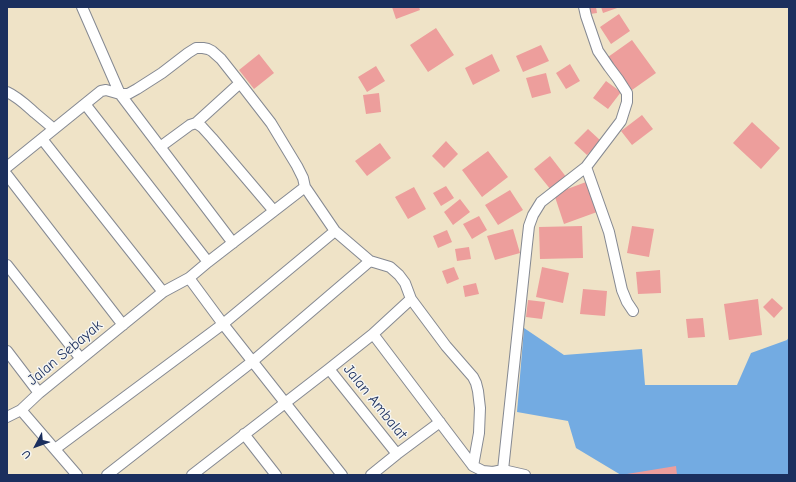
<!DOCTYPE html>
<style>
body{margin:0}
#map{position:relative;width:796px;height:482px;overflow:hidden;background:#efe3c7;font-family:"Comic Neue",sans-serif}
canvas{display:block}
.frame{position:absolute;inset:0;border:8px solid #1b2f5e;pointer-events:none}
.north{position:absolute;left:16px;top:426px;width:40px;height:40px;-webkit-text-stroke:3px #f6f6f2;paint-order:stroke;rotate:229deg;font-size:11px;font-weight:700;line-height:16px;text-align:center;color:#1b2f5e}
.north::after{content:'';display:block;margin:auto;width:14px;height:18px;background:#1b2f5e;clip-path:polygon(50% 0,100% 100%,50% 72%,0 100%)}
</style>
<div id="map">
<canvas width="796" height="482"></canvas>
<div class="frame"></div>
<div class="north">U</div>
</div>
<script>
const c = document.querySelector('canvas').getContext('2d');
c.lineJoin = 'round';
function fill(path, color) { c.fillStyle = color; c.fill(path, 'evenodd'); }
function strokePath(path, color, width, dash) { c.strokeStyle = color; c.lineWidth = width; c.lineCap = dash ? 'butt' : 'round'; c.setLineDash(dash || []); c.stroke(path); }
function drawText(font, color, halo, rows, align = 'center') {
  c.font = font + ' "Comic Neue",sans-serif'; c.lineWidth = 3; c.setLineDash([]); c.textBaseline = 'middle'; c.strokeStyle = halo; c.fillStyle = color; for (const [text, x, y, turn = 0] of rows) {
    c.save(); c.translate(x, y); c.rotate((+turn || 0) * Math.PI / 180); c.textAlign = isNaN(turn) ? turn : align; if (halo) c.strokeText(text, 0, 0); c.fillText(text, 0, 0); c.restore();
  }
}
const water = new Path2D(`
 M 524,328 L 564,355 L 642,349 L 645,385 L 737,385 L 751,353 L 787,340 L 789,337 L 789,475 L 621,475 L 576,448 L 568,421 L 517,412 Z`);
const building = new Path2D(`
 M 392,7 L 419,7 L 420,10 L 396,19 Z
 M 589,7 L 596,7 L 597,13 L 590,14 Z
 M 601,7 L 620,7 L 603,13 Z
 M 619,14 L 630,31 L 611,44 L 600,27 Z
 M 436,28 L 454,55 L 428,72 L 410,45 Z
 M 632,40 L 656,73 L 632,90 L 608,57 Z
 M 541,45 L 549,61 L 523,72 L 516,56 Z
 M 259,54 L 274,73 L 254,89 L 239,70 Z
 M 492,54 L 500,71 L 473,85 L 465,68 Z
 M 570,64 L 580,81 L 566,89 L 556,73 Z
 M 376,66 L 385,81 L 367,92 L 358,77 Z
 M 546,73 L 551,93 L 532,98 L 526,78 Z
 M 606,81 L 621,92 L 608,109 L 593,98 Z
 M 379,93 L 381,112 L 366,114 L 363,95 Z
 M 642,115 L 653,129 L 632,145 L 621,131 Z
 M 752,122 L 780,148 L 761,169 L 733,143 Z
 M 588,129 L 601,141 L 587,155 L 574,143 Z
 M 446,141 L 458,154 L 444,168 L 432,156 Z
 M 380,143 L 391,158 L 367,176 L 355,161 Z
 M 488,151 L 508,177 L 482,197 L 462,170 Z
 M 550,156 L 567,178 L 551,190 L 534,169 Z
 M 586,182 L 597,212 L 564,224 L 554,194 Z
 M 446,186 L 454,198 L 441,206 L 433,193 Z
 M 414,187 L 426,209 L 408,219 L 395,197 Z
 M 510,190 L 523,210 L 498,225 L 485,205 Z
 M 460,199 L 470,212 L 453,225 L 444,212 Z
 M 479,216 L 487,230 L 472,239 L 463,224 Z
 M 582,226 L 583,258 L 540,259 L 539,227 Z
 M 632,226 L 654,229 L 649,257 L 627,253 Z
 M 513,229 L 520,253 L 495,260 L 487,236 Z
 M 447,230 L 452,242 L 438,248 L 433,236 Z
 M 469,247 L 471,259 L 457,261 L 455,249 Z
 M 454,267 L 459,279 L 447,284 L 442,271 Z
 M 542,267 L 569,273 L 563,303 L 536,297 Z
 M 660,270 L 661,293 L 638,294 L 636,272 Z
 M 476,283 L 479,294 L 465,297 L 463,286 Z
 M 583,289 L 607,291 L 605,316 L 580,314 Z
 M 772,298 L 783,308 L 774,318 L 763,307 Z
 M 758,299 L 762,335 L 729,340 L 724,304 Z
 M 528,300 L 545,302 L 542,319 L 526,317 Z
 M 703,318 L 705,337 L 688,338 L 686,319 Z
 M 676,466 L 677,475 L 627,475 L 627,474 Z`);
const minor = new Path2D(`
 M 82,7 L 120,94 L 233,243
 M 7,92 C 18,97 26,105 35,113 C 41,118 48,124 54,129
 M 196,123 L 202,127 L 212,138 L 274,211
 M 42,139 L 163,292
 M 160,147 L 190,125 L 196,123 L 240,83
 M 7,167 L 101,91 L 106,90 L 120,94 L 128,94 L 137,89 L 162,73 L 188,53 L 196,48 L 203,48 L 208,49 L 212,51 L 221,59 L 240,83 L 271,123 L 297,166 L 303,178 L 305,187 L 335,231 L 370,261 L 390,267 L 399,275 L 405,283 L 411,299 L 446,346 L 473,377 L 476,383 L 478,391 L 480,408 L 479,433 L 473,466 L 483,471 L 493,472 L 503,470 L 525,475
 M 586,167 L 609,232 L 622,290 L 627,302 L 633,311
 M 7,175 L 123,325
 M 208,262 L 305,187
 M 7,265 L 81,359
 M 189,278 L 223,324 L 342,475
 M 373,334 L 473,466
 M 7,351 L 39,393
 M 329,369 L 397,454
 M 21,410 L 77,475
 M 7,417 L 21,410 L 39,393 L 163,292 L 189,278 L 208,262 L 85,104
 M 244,434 L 276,475
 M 55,449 L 223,324 L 335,231
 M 503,470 L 527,244 L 529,226 L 533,215 L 541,202 L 586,167 L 621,121 L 627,102 L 627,93 L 618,79 L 609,67 L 598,51 L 586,16 L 584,7
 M 107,475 L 253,361 L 370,261
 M 192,475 L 329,369 L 373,334 L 411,299
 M 371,475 L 397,454 L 440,422`);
const streetNames = [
 ["Jalan Sebayak",65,353,-40],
 ["Jalan Ambalat",375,402,51]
];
fill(water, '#73abe2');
fill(building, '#ed9e9c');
strokePath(minor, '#858992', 12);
strokePath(minor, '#fff', 10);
drawText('15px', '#1b2f5e', '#f6f6f2', streetNames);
</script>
